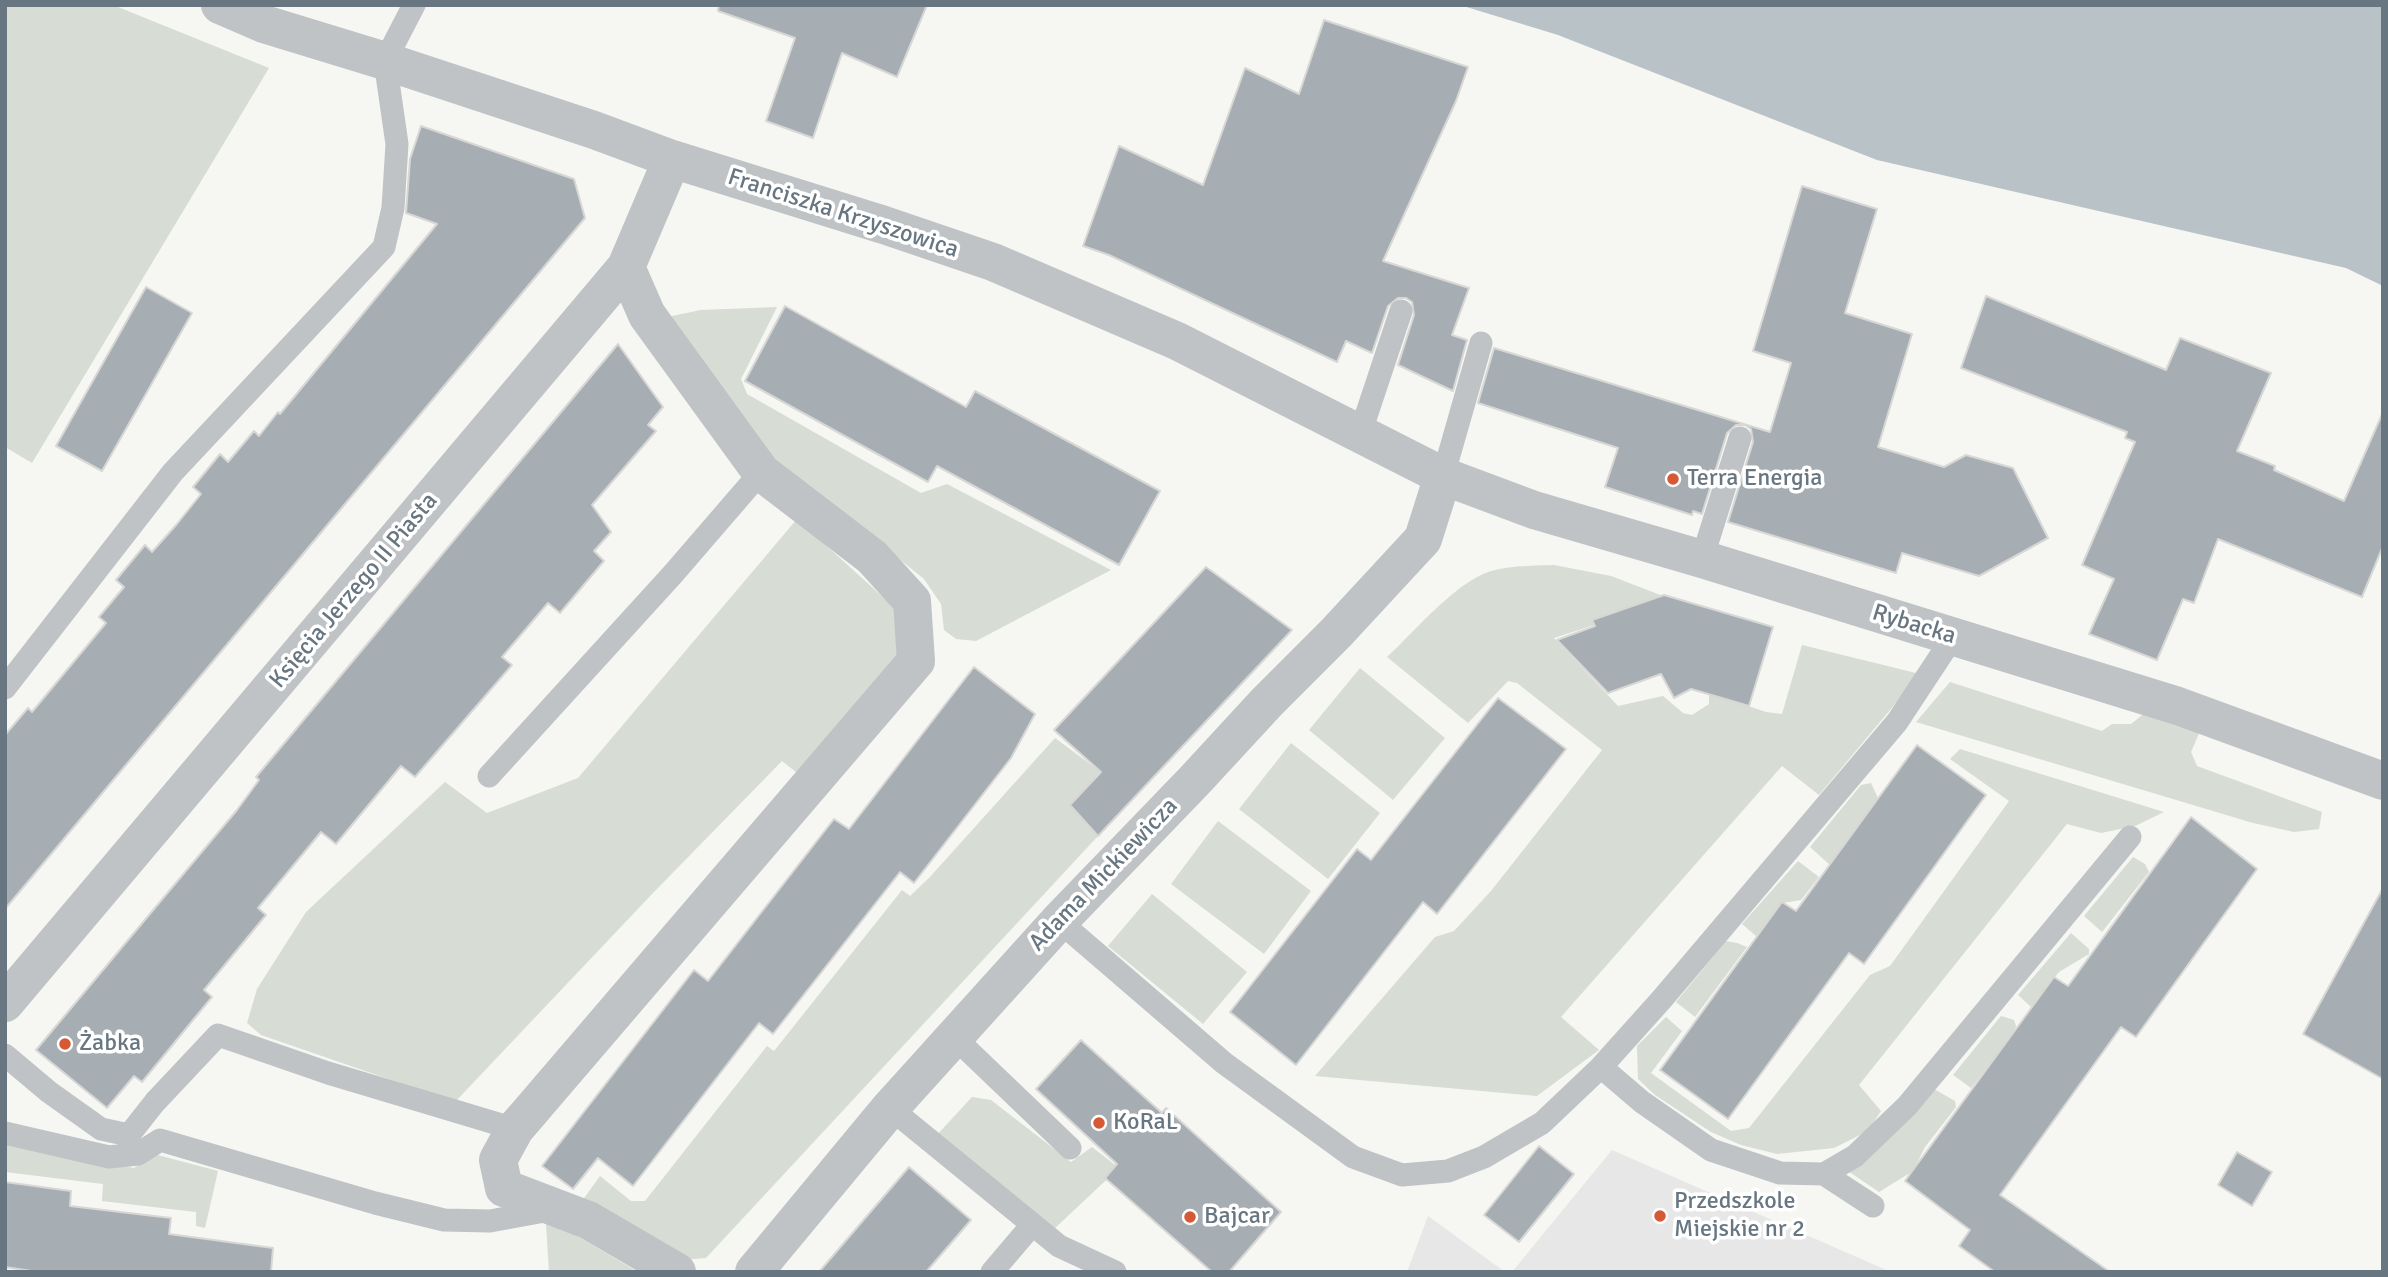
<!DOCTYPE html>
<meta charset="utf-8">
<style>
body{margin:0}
#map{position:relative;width:2388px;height:1277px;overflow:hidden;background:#f6f6f3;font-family:Signika,sans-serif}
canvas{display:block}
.frame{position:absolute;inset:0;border:7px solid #677681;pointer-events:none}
</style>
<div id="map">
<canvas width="2388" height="1277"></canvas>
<div class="frame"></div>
</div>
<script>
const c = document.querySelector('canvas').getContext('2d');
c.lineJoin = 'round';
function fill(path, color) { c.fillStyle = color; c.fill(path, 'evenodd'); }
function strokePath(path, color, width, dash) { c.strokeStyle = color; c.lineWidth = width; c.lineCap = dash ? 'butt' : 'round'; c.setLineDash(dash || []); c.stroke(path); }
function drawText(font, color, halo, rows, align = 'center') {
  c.font = font + ' Signika,sans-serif'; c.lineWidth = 7; c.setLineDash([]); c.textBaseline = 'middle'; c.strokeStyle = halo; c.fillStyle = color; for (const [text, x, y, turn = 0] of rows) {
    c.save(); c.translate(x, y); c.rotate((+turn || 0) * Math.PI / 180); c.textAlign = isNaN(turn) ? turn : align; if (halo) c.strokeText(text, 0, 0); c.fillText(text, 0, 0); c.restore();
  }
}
const built = new Path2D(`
 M 1612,1150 L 1891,1272 L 1512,1272 Z
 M 1428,1216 L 1505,1272 L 1407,1272 Z`);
const green = new Path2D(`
 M 5,5 L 113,5 L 269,68 L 32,463 L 5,447 Z
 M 777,307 L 741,379 L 747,394 L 921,493 L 947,484 L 1111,570 L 976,641 L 956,639 L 944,630 L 941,604 L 924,579 L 754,442 L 662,318 L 701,310 Z
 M 797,519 L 895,608 L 904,646 L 806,780 L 782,761 L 652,894 L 455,1102 L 261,1035 L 247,1023 L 257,989 L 306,912 L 445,782 L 487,813 L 578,778 Z
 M 1554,565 L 1611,576 L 1663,596 L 1668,601 L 1554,638 L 1618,706 L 1663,696 L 1683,713 L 1692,715 L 1709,704 L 1709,693 L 1766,712 L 1782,714 L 1802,645 L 1920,674 L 1819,795 L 1782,766 L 1561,1017 L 1599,1050 L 1537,1096 L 1315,1076 L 1435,937 L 1454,931 L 1491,891 L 1602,750 L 1517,683 L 1508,681 L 1468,723 L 1387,657 C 1415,631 1449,590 1483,574 C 1504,565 1531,566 1554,565 Z
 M 1360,668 L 1445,738 L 1393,800 L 1309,730 Z
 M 1950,682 L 2102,731 L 2112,724 L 2131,724 L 2146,712 L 2200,731 L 2191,752 L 2197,766 L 2322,812 L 2319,829 L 2294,832 L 2253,823 L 1916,722 Z
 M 1055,738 L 1101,772 L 1071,804 L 1098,836 L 706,1258 L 683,1260 L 582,1201 L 600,1176 L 631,1201 L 645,1201 L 767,1046 L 774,1051 L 902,890 L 910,896 L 929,878 Z
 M 1291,743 L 1380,813 L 1328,879 L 1239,809 Z
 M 1960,749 L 2164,812 L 2135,826 L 2101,833 L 2067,824 L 1859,1085 L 1881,1111 L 1868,1131 L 1834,1148 L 1777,1154 L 1741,1145 L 1711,1132 L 1655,1095 L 1638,1079 L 1637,1046 L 1666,1017 L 1682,1031 L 1651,1073 L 1731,1131 L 1749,1128 L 1870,975 L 1890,966 L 2009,801 L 1950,759 Z
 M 1871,783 L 1878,798 L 1830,865 L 1810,847 L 1861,785 Z
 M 1218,821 L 1311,891 L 1264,954 L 1171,884 Z
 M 2133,857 L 2145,864 L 2149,872 L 2102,932 L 2084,916 Z
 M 1798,861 L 1819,877 L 1801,900 L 1783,903 L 1756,936 L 1742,924 Z
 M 1152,894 L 1247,972 L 1203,1024 L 1108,946 Z
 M 2071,933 L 2089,949 L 2089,954 L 2059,972 L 2031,1007 L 2018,995 Z
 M 1726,941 L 1737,943 L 1747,947 L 1695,1017 L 1676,1002 Z
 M 2001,1016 L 2014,1020 L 2016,1026 L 2013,1035 L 1971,1088 L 1953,1075 Z
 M 1934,1089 L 1955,1101 L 1956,1107 L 1925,1147 L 1913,1171 L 1879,1192 L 1848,1171 Z
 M 972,1097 L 991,1100 L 1071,1162 L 1092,1147 L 1119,1168 L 1054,1229 L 936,1136 Z
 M 5,1143 L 134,1168 L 154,1154 L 218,1171 L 205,1228 L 196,1226 L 196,1212 L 102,1201 L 103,1184 L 5,1172 Z
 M 546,1224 L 564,1228 L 638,1272 L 549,1272 Z`);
const water = new Path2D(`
 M 1460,5 L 2383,5 L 2383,286 L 2346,268 L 1877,160 L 1558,35 Z`);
const building = new Path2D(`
 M 719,5 L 927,5 L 897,77 L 842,53 L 813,138 L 766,121 L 795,38 L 718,11 Z
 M 1324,20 L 1468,67 L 1456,101 L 1383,261 L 1469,288 L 1452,335 L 1467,340 L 1453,391 L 1398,365 L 1414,315 L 1412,302 L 1406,298 L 1398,298 L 1388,306 L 1372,353 L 1346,341 L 1337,362 L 1109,255 L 1083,246 L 1119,146 L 1203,185 L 1245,68 L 1299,94 Z
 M 421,126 L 574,179 L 585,218 L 5,909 L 5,735 L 28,708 L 32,712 L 106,623 L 99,617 L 124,587 L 116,580 L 145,545 L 152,552 L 177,524 L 201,494 L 193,487 L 220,454 L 228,462 L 254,431 L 259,436 L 278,412 L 280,414 L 437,224 L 406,213 L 410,159 Z
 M 1802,186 L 1877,209 L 1845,313 L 1912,334 L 1878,447 L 1944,467 L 1966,455 L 2013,468 L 2048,538 L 1979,576 L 1902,553 L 1896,573 L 1728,522 L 1753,442 L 1751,429 L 1745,425 L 1736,425 L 1727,433 L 1702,514 L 1693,511 L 1692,515 L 1605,487 L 1618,448 L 1478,403 L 1494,348 L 1770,432 L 1791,363 L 1753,351 Z
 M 146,287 L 192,313 L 102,471 L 56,446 Z
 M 1986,296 L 2166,370 L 2180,338 L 2271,373 L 2237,451 L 2275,466 L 2274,470 L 2344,501 L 2383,412 L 2383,546 L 2362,597 L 2218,539 L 2194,603 L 2183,599 L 2157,660 L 2089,634 L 2114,579 L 2082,565 L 2135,442 L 2125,438 L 2127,432 L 1961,368 Z
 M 785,306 L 966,407 L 975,391 L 1160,491 L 1119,565 L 937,466 L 928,482 L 745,381 Z
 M 618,344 L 663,407 L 648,425 L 656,431 L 592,505 L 611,532 L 594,551 L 604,561 L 560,613 L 548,603 L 502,657 L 512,665 L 415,777 L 401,766 L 336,844 L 321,832 L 258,908 L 266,915 L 204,990 L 212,997 L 142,1082 L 134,1076 L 107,1108 L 36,1050 L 237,810 L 259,780 L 256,777 Z
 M 1206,567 L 1292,630 L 1098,836 L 1070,805 L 1101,772 L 1054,730 Z
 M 1664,595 L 1773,627 L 1749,706 L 1691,689 L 1674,698 L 1661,674 L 1608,693 L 1557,640 L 1595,626 L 1592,620 Z
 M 974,667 L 1035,714 L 1011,758 L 914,883 L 900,872 L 773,1034 L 759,1023 L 633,1186 L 598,1158 L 573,1189 L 542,1166 L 694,970 L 708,981 L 834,819 L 849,829 Z
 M 1498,698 L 1566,749 L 1437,914 L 1423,902 L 1296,1065 L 1230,1012 L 1357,849 L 1371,860 Z
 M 1917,745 L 1986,795 L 1864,964 L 1849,953 L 1728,1119 L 1660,1070 L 1782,902 L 1796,911 Z
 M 2191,817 L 2257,869 L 2136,1037 L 2121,1027 L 2000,1195 L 2110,1272 L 1995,1272 L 1959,1246 L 1970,1230 L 1905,1181 L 2054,977 L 2068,986 Z
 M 2383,888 L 2383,1079 L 2303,1034 Z
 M 1081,1040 L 1162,1113 L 1166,1108 L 1281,1212 L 1229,1272 L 1212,1272 L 1105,1178 L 1117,1164 L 1036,1089 Z
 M 1539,1146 L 1574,1174 L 1519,1242 L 1484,1215 Z
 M 2237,1152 L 2272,1172 L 2252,1206 L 2218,1185 Z
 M 909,1167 L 971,1220 L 926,1272 L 819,1272 Z
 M 5,1182 L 71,1191 L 70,1206 L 171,1218 L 169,1234 L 273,1248 L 271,1272 L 38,1272 L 5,1267 Z`);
const lane = new Path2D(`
 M 1360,434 L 1401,311
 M 1443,476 L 1481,343
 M 1702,559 L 1740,438
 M 5,688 L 173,472 L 384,247 L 393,208 L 397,144 L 385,61 L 414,5
 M 489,776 L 673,574 L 761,472
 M 1059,921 L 1224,1063 L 1353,1157 L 1402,1175 L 1448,1171 L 1484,1157 L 1542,1123 L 1601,1067 L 1662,999 L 1897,722 L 1953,637
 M 954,1037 L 1070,1148
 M 5,1055 L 49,1092 L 101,1129 L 129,1135 L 155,1102 L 218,1035 L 328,1073 L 515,1129
 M 1601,1067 L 1642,1102 L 1711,1150 L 1780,1173 L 1824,1174 L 1855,1156 L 1907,1106 L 2130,837
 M 890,1108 L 1059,1246 L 1115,1272
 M 5,1133 L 109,1157 L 138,1154 L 160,1140 L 375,1203 L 444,1220 L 490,1221 L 550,1210
 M 1824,1174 L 1873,1206
 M 992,1272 L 1032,1225`);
const street = new Path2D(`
 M 220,5 L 264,24 L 385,61 L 594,130 L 672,159 L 884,225 L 993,262 L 1177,341 L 1443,476 L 1534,510 L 1702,559 L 2178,706 L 2383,781
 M 626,267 L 647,315 L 761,472 L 872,557 L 912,601 L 916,661 L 528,1114 L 515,1129 L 498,1160 L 504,1188 L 588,1220 L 677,1272
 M 5,1003 L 626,267 L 672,159
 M 754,1272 L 890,1108 L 1059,921 L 1195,780 L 1267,702 L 1336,633 L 1423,539 L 1443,476`);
const markers = [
 [1673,479,7,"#d55934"],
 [65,1044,7,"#d55934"],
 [1099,1123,7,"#d55934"],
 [1660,1216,7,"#d55934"],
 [1190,1217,7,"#d55934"]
];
const streetNames = [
 ["Franciszka Krzyszowica",843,214,18],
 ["Księcia Jerzego II Piasta",354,591,-50],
 ["Rybacka",1914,625,17],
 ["Adama Mickiewicza",1104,875,-46]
];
const poiNames = [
 ["Terra Energia",1687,479],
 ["Żabka",79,1044],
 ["KoRaL",1113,1123],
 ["Przedszkole",1674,1202],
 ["Miejskie nr 2",1674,1230],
 ["Bajcar",1204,1217]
];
fill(built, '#e6e7e6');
fill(green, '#d7dcd4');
fill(water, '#b8c2c7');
fill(building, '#a7aeb3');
strokePath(building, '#d7d7d5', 2);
strokePath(lane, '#bfc3c6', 23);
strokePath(street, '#bfc3c6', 38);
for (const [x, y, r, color] of markers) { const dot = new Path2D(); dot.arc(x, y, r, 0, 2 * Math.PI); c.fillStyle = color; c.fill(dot); strokePath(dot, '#fff', 2.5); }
drawText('24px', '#677681', '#fff', streetNames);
drawText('24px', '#677681', '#fff', poiNames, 'left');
</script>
